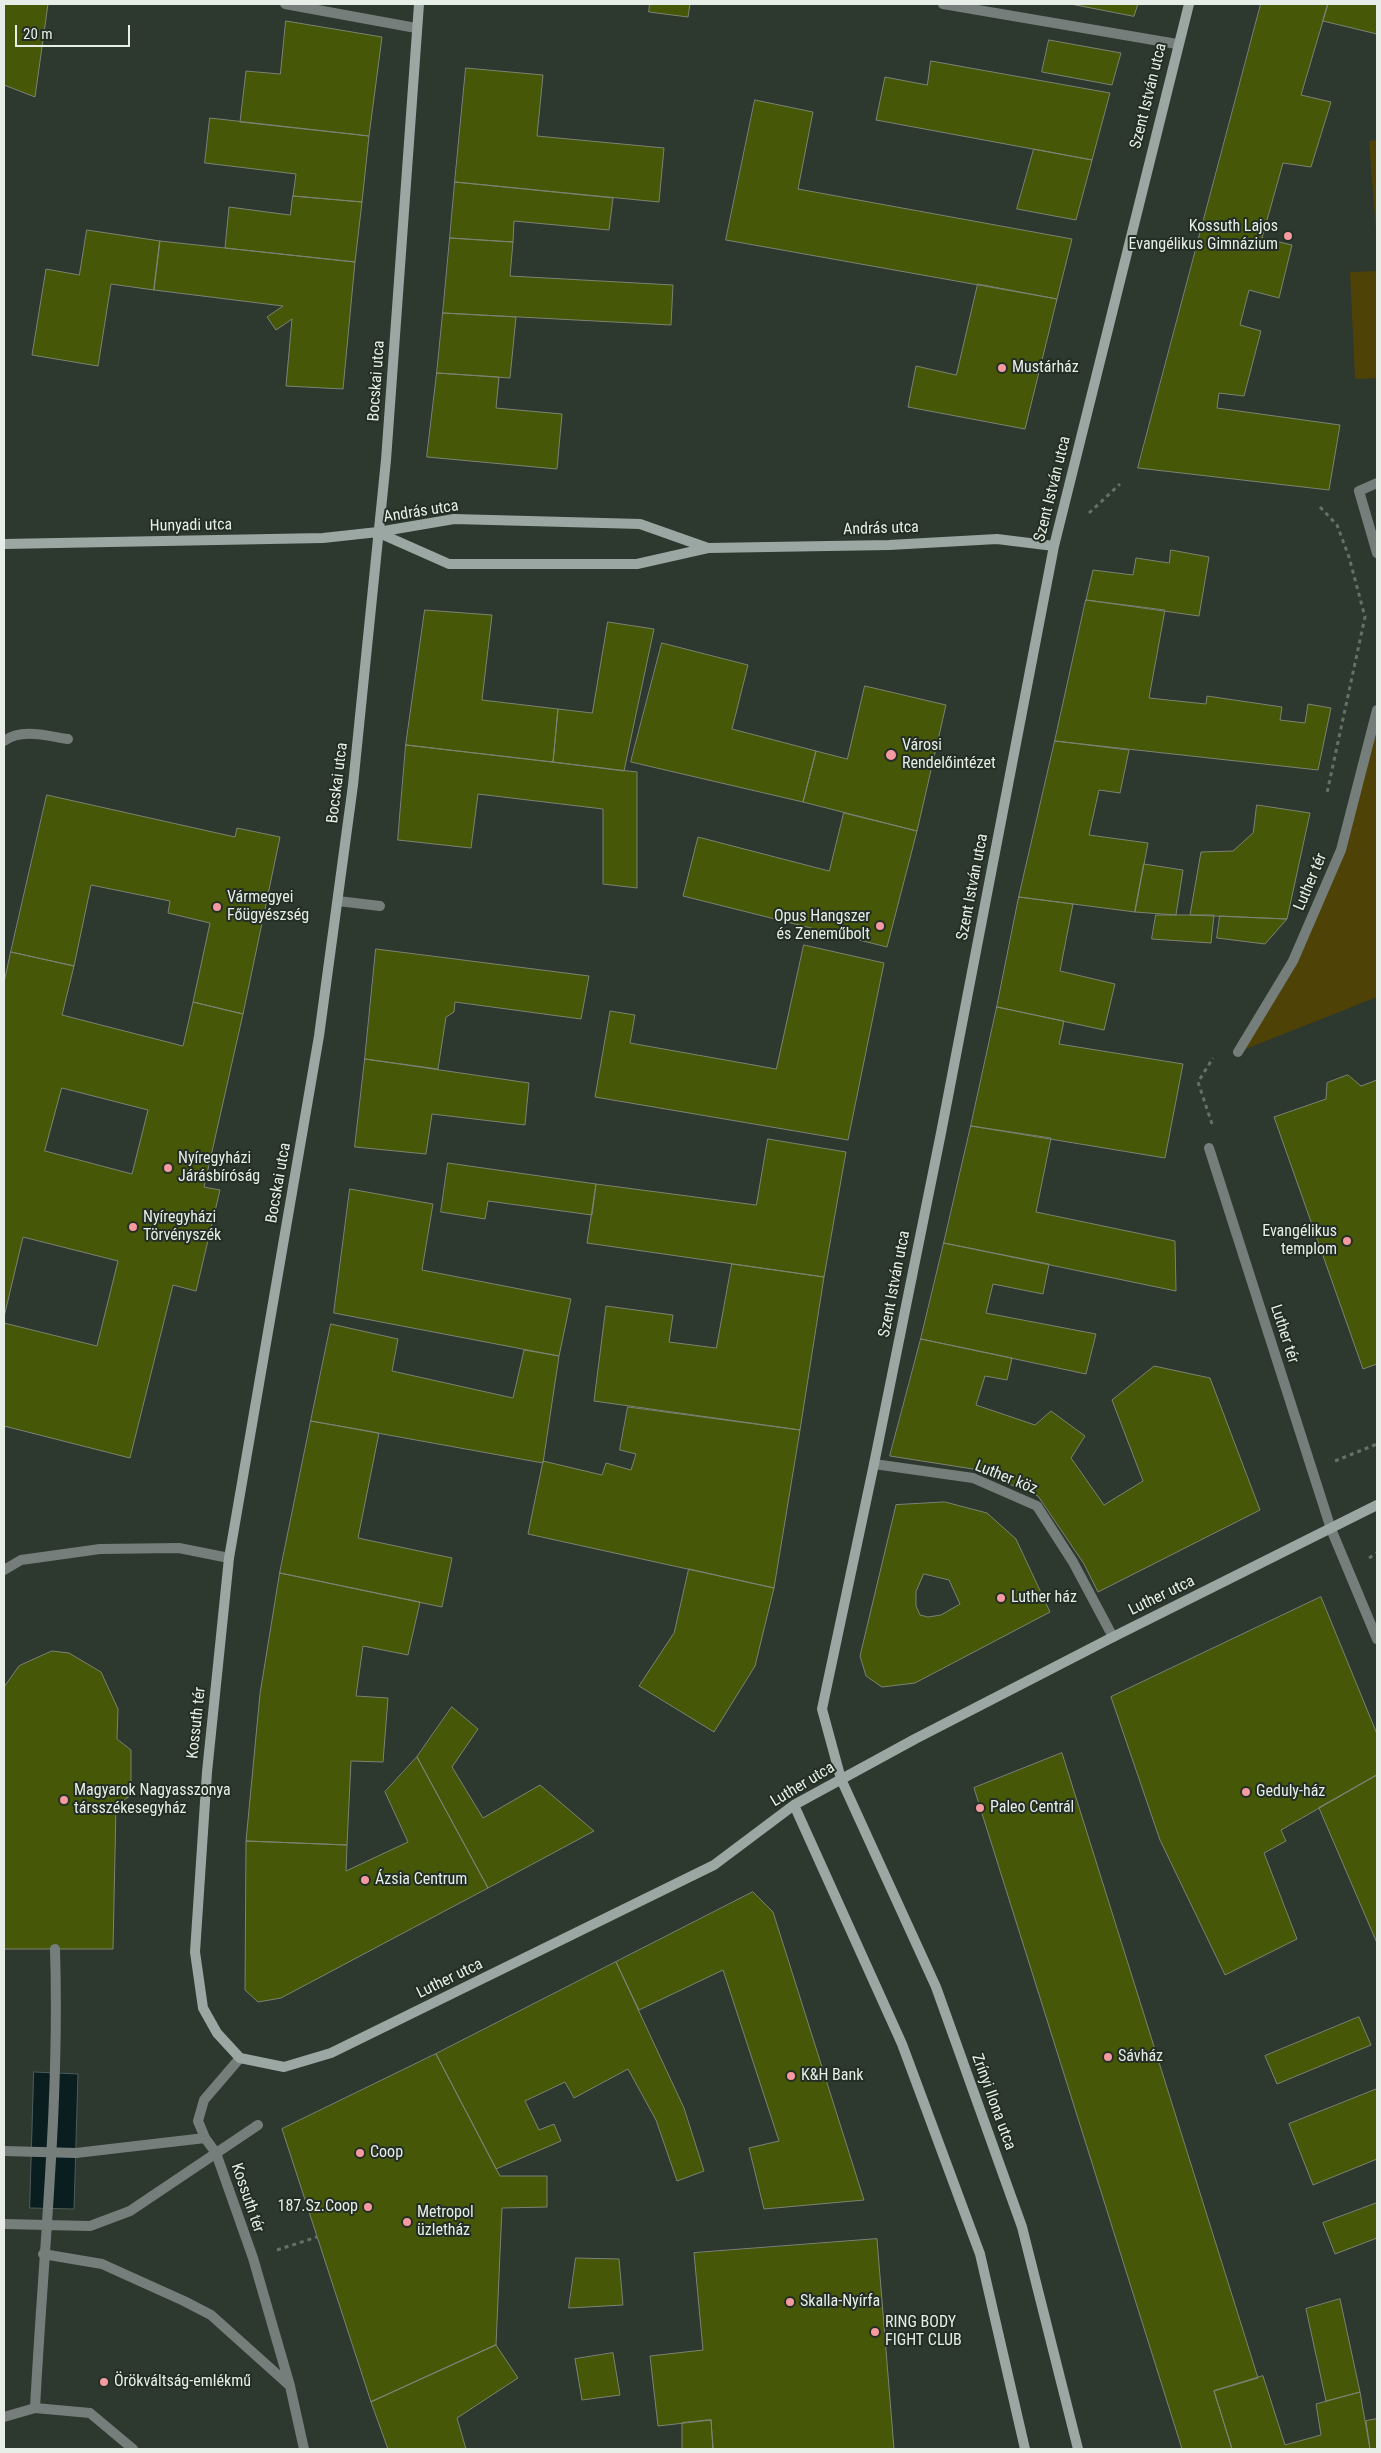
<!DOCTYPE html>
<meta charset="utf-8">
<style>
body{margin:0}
#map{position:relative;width:1381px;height:2453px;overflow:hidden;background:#2d382e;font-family:"Roboto Condensed",sans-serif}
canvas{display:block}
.frame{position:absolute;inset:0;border:5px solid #e7eee8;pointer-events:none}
.scale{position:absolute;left:15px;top:25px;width:115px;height:22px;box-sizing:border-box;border:2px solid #e7eee8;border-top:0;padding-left:6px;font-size:15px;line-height:18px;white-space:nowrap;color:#e7eee8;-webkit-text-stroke:4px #232e24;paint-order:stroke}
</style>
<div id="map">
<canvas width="1381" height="2453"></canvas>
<div class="frame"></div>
<div class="scale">20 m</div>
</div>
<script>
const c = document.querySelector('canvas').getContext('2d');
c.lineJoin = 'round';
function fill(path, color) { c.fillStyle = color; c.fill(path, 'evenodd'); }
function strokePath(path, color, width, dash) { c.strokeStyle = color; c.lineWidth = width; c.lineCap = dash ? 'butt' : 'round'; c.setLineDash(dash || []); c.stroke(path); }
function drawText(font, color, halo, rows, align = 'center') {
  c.font = font + ' "Roboto Condensed",sans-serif'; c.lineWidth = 4; c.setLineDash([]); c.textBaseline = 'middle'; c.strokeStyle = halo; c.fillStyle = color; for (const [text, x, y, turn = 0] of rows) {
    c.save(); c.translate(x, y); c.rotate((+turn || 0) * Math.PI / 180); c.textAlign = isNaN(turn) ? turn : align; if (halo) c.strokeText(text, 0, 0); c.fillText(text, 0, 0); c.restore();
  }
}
const green = new Path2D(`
 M 1377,140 L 1377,230 L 1376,231 L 1369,141 Z
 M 1377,271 L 1377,378 L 1355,379 L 1350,272 Z
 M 1377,710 L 1377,997 L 1238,1052 L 1293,961 L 1341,850 Z`);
const water = new Path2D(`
 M 34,2072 L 78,2074 L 74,2209 L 30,2208 Z`);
const building = new Path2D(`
 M 4,4 L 48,4 L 35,97 L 4,85 Z
 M 650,4 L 690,4 L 688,17 L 649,12 Z
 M 1071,4 L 1138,4 L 1134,16 Z
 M 1261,4 L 1328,4 L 1301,95 L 1331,102 L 1311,167 L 1283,163 L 1262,238 L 1292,245 L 1279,298 L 1249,290 L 1240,325 L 1261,331 L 1244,396 L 1219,393 L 1217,408 L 1340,425 L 1329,490 L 1138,468 Z
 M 1328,4 L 1377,4 L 1377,34 L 1323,21 Z
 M 286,21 L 382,37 L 369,136 L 240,122 L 246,71 L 280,74 Z
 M 1049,40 L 1121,53 L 1112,85 L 1042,72 Z
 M 931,61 L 1110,93 L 1092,160 L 876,120 L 885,77 L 927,85 Z
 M 466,68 L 543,75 L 537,136 L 664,148 L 659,202 L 455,182 Z
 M 755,100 L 813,112 L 798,189 L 1072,239 L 1057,299 L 726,240 Z
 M 210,118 L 369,136 L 362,202 L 293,196 L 296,174 L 205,163 Z
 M 1034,149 L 1092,160 L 1076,220 L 1017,209 Z
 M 455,182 L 613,198 L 609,230 L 514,221 L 513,242 L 450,238 Z
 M 293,196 L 362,202 L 355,262 L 225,248 L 229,207 L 290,215 Z
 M 87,230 L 160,241 L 154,290 L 111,284 L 98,366 L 32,355 L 46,269 L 79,275 Z
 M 450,238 L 513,242 L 510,276 L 673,285 L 671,325 L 443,313 Z
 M 160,241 L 355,262 L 343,389 L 286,386 L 292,319 L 276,330 L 267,317 L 283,306 L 154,290 Z
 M 978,284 L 1057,299 L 1025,429 L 908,407 L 916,366 L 956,375 Z
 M 443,313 L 516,317 L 510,378 L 437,373 Z
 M 437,373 L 499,377 L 496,408 L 562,414 L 557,469 L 427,457 Z
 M 1171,550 L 1209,557 L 1199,616 L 1086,600 L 1093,570 L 1133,575 L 1136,558 L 1169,563 Z
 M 1086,600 L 1165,610 L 1149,698 L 1206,704 L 1207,696 L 1282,707 L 1280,720 L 1305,723 L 1308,704 L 1331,708 L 1318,770 L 1055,741 Z
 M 425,610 L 492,615 L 482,700 L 558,709 L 553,762 L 406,745 Z
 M 608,622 L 654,629 L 624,771 L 553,762 L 558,709 L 592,713 Z
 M 662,643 L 748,665 L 732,729 L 816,751 L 803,802 L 631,762 Z
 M 865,686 L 946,705 L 917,831 L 803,802 L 816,751 L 847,759 Z
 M 1055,741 L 1129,750 L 1120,793 L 1099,790 L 1089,835 L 1148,843 L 1135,912 L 1019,897 Z
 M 406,745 L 637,772 L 637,888 L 603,884 L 603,809 L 478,794 L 471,848 L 398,840 Z
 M 47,795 L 235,837 L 237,828 L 280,837 L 243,1014 L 193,1002 L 210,923 L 168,913 L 170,901 L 91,885 L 74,966 L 11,952 Z
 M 1257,805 L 1310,813 L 1287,919 L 1190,915 L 1201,852 L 1233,851 L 1253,833 Z
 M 844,813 L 917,831 L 887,947 L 683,896 L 698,837 L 829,871 Z
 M 1144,864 L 1183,870 L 1176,915 L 1135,912 Z
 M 1019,897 L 1073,904 L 1060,971 L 1115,984 L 1104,1030 L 997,1007 Z
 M 1156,915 L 1214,915 L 1211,943 L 1152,939 Z
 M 1220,916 L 1287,919 L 1265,944 L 1217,938 Z
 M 804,945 L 884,963 L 848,1140 L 595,1097 L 610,1011 L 635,1015 L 630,1043 L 776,1069 Z
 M 376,949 L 589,976 L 581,1019 L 455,1002 L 454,1012 L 446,1017 L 438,1069 L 365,1059 Z
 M 11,952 L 74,966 L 62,1015 L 183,1046 L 193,1002 L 243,1014 L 204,1187 L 220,1190 L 196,1291 L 173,1285 L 130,1458 L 4,1426 L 4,1323 L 97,1346 L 118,1261 L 23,1237 L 4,1317 L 4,983 ZM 62,1088 L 148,1110 L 132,1174 L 45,1151 Z
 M 997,1007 L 1064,1021 L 1059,1044 L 1183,1064 L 1165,1158 L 971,1126 Z
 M 365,1059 L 529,1083 L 525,1125 L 432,1114 L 426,1154 L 355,1147 Z
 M 1348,1075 L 1361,1086 L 1377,1080 L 1377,1364 L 1363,1369 L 1274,1117 L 1326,1099 L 1327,1083 Z
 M 971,1126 L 1051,1138 L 1036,1212 L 1175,1241 L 1176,1291 L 944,1243 Z
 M 768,1139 L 846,1152 L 824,1277 L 587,1243 L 596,1184 L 756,1205 Z
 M 448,1163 L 596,1184 L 592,1215 L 488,1201 L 485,1219 L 441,1212 Z
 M 350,1189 L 433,1204 L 422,1270 L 571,1299 L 559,1356 L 334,1313 Z
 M 944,1243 L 1049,1264 L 1043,1294 L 993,1284 L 986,1313 L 1096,1334 L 1086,1374 L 921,1339 Z
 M 732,1264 L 824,1277 L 800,1430 L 594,1401 L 606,1306 L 673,1315 L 669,1342 L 716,1348 Z
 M 331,1324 L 398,1339 L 392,1371 L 513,1398 L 524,1350 L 559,1356 L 543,1463 L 311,1421 Z
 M 921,1339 L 1012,1358 L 1007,1380 L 985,1376 L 976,1405 L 1035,1425 L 1051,1411 L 1085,1436 L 1071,1458 L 1104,1505 L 1143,1481 L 1112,1400 L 1154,1366 L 1210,1378 L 1260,1510 L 1098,1592 L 1084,1564 L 1038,1496 L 973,1469 L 890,1456 Z
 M 628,1407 L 800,1430 L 774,1588 L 528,1534 L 543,1461 L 602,1475 L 606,1463 L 631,1470 L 636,1454 L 620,1450 Z
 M 311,1421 L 379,1433 L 358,1538 L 452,1558 L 442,1607 L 280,1573 Z
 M 945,1502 L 987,1513 L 1016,1539 L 1050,1612 L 915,1683 L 882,1687 L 866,1676 L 860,1656 L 896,1505 ZM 924,1574 L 949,1580 L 960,1604 L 941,1615 L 928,1617 L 920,1615 L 916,1606 L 916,1592 Z
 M 689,1569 L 774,1588 L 755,1666 L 714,1732 L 639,1686 L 674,1633 Z
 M 280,1573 L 420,1602 L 408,1655 L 363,1646 L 356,1696 L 388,1698 L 383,1762 L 351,1761 L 347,1845 L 246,1841 L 260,1694 Z
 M 1321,1597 L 1377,1734 L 1377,1775 L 1281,1830 L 1286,1841 L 1264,1853 L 1297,1939 L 1225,1975 L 1160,1840 L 1111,1697 Z
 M 52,1651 L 69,1653 L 101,1672 L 118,1709 L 117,1739 L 131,1750 L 131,1795 L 116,1806 L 113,1949 L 4,1949 L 4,1687 L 19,1666 Z
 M 452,1707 L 478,1729 L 452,1767 L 483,1818 L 540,1785 L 594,1831 L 488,1888 L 417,1757 Z
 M 1062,1753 L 1258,2378 L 1214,2391 L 1232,2449 L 1182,2449 L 974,1788 Z
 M 417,1757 L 488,1888 L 281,1998 L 258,2002 L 245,1990 L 246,1841 L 347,1845 L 346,1871 L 408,1842 L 385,1792 Z
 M 1377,1775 L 1377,1943 L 1319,1808 Z
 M 753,1892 L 773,1912 L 864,2200 L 764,2209 L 749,2148 L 779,2141 L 723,1970 L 639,2010 L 616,1962 Z
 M 616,1962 L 684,2108 L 704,2171 L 677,2181 L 656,2120 L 628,2069 L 574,2098 L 565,2082 L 525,2101 L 539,2130 L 554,2124 L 561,2141 L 496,2169 L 436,2054 Z
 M 1359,2017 L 1371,2045 L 1277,2084 L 1265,2056 Z
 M 436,2054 L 500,2176 L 547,2176 L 547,2207 L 502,2208 L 496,2345 L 371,2402 L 282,2129 Z
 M 1377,2089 L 1377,2159 L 1313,2185 L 1289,2124 Z
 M 1377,2203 L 1377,2238 L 1335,2254 L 1323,2223 Z
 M 877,2239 L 894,2449 L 713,2449 L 711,2420 L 658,2426 L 650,2356 L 703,2350 L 694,2253 Z
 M 576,2258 L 619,2259 L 623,2305 L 569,2308 Z
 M 1340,2299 L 1360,2392 L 1326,2401 L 1306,2309 Z
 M 496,2345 L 518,2378 L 457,2418 L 466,2449 L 388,2449 L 371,2402 Z
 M 613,2353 L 620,2395 L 582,2400 L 575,2359 Z
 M 1263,2376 L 1285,2445 L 1321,2435 L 1316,2404 L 1360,2392 L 1370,2449 L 1232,2449 L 1214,2391 Z
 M 1377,2419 L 1377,2449 L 1370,2449 L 1366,2421 Z
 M 711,2420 L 713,2449 L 682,2449 L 682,2423 Z`);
const path = new Path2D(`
 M 1320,507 L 1337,525 L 1349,557 L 1365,617 L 1327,793
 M 1089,513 L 1120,484
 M 1212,1124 L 1198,1082 L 1213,1058
 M 1335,1461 L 1377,1444
 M 1369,1558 L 1377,1553
 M 277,2250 L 317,2237`);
const lane = new Path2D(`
 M 4,741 C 22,728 47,736 68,739
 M 338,901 L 380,906`);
const street = new Path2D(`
 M 285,4 L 416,28
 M 943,4 L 1177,44
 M 1377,483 L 1359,491 L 1377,553
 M 1238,1052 L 1293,961 L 1341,850 L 1377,710
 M 1209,1148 L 1331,1529 L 1377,1639
 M 874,1464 L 973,1478 L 1037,1506 L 1073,1562 L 1113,1637
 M 4,1570 L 21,1560 L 100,1549 L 179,1548 L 229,1558
 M 240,2058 L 204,2100 L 198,2121 L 205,2138 L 216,2153 L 253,2258 L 290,2386 L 304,2449
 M 4,2151 L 76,2153 L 205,2138
 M 4,2224 L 90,2226 L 130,2211 L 258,2125
 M 43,2254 L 102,2264 L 184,2301 L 211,2315 L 289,2385
 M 35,2408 C 43,2255 60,2103 55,1949
 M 4,2417 L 35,2408 L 90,2413 L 133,2449`);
const secondary = new Path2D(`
 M 419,4 L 386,460 L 353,785 L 319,1036 L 229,1558 L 207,1772 L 195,1952 L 203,2008 L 217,2033 L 240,2058 L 284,2067 L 331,2053 L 714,1865 L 794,1805 L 915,1739 L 1113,1637 L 1377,1505
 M 379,533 L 449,564 L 637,564 L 708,548 L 889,545 L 997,539 L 1054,546
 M 4,544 L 323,538 L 378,532 L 454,519 L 640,524 L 708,548
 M 794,1805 L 902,2044 L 980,2254 L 1025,2449
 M 1078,2449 L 1022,2227 L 936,1987 L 841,1779 L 822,1709 L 874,1464 L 941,1133 L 1054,546 L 1189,4`);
const markers = [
 [1288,236,5,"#f49aa0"],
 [1002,368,5,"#f49aa0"],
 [891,755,6,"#f49aa0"],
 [217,907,5,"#f49aa0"],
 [880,926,5,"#f49aa0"],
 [168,1168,5,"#f49aa0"],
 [133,1227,5,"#f49aa0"],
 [1347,1241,5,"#f49aa0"],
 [1001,1598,5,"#f49aa0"],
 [1246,1792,5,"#f49aa0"],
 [64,1800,5,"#f49aa0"],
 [980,1808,5,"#f49aa0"],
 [365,1880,5,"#f49aa0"],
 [1108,2057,5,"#f49aa0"],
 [791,2076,5,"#f49aa0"],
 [360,2153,5,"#f49aa0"],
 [368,2207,5,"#f49aa0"],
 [407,2222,5,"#f49aa0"],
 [790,2302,5,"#f49aa0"],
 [875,2332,5,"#f49aa0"],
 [104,2382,5,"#f49aa0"]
];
const streetNames = [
 ["Szent István utca",1149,96,-76],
 ["Bocskai utca",377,381,-86],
 ["Szent István utca",1053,489,-76],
 ["András utca",421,512,-9],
 ["Hunyadi utca",191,526,-1],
 ["András utca",881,529,-2],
 ["Bocskai utca",338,783,-83],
 ["Luther tér",1311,882,-67],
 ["Szent István utca",973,887,-79],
 ["Bocskai utca",279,1183,-80],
 ["Szent István utca",895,1284,-79],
 ["Luther tér",1284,1334,72],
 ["Luther köz",1006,1478,22],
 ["Luther utca",1162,1596,-26],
 ["Kossuth tér",197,1723,-84],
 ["Luther utca",803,1785,-31],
 ["Luther utca",450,1979,-26],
 ["Zrínyi Ilona utca",993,2102,70],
 ["Kossuth tér",247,2198,71]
];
const poiNames = [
 ["Kossuth Lajos",1278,227,"right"],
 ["Evangélikus Gimnázium",1278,245,"right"],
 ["Mustárház",1012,368],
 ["Városi",902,746],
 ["Rendelőintézet",902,764],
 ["Vármegyei",227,898],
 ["Főügyészség",227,916],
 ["Opus Hangszer",870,917,"right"],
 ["és Zeneműbolt",870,935,"right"],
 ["Nyíregyházi",178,1159],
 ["Járásbíróság",178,1177],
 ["Nyíregyházi",143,1218],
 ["Törvényszék",143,1236],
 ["Evangélikus",1337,1232,"right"],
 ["templom",1337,1250,"right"],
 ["Luther ház",1011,1598],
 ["Magyarok Nagyasszonya",74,1791],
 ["társszékesegyház",74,1809],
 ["Geduly-ház",1256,1792],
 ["Paleo Centrál",990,1808],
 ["Ázsia Centrum",375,1880],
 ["Sávház",1118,2057],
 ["K&H Bank",801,2076],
 ["Coop",370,2153],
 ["187.Sz.Coop",358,2207,"right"],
 ["Metropol",417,2213],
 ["üzletház",417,2231],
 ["Skalla-Nyírfa",800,2302],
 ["RING BODY",885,2323],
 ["FIGHT CLUB",885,2341],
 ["Örökváltság-emlékmű",114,2382]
];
fill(green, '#4f4207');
fill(water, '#0a1d1f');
strokePath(water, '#4c5c5b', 1);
fill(building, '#465707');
strokePath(building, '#7d8273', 1);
strokePath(path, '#667067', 3, [4, 4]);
strokePath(lane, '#767e7c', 10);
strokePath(street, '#767e7c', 10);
strokePath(secondary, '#9ba7a3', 10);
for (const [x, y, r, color] of markers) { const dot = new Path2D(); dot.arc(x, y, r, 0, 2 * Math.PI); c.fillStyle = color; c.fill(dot); strokePath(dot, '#232e24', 2); }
drawText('16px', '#e7eee8', '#232e24', streetNames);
drawText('16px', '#e7eee8', '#232e24', poiNames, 'left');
</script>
